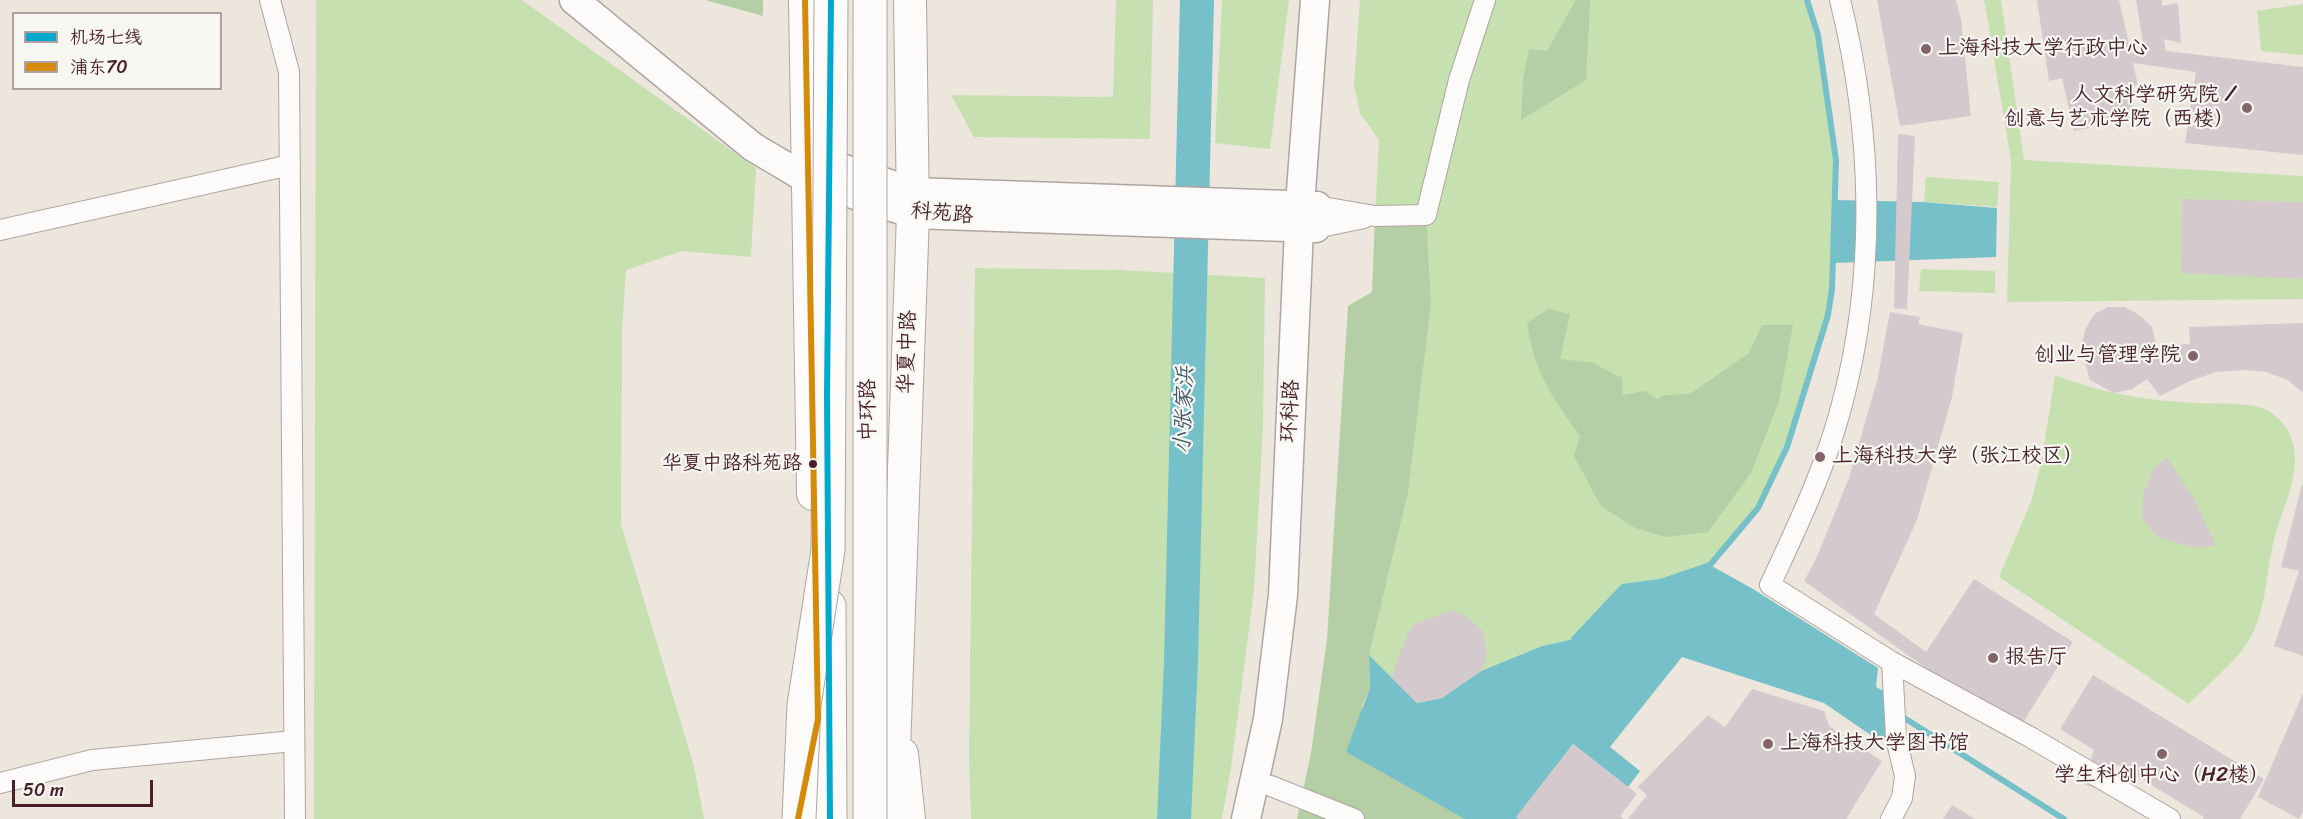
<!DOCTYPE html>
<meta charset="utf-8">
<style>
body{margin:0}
#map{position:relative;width:2303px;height:819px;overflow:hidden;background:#ede6dd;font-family:Sriracha,"LXGW WenKai TC",sans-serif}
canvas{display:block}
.legend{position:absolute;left:12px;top:12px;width:210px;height:78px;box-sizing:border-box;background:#f6f6f2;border:2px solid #b1a0a2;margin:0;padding:8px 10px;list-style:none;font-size:18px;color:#4a1f2b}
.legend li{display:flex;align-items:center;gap:12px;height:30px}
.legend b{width:30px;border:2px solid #b1a0a2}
.scale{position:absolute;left:12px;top:780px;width:141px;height:27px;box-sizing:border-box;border:3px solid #4a1f2b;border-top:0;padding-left:8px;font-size:18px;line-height:21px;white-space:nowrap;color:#4a1f2b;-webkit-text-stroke:4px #f6f6f2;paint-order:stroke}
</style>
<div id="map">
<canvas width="2303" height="819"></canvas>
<ul class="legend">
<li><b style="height:8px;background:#00a9ce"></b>机场七线</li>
<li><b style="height:8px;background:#d48b09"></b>浦东70</li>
</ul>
<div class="scale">50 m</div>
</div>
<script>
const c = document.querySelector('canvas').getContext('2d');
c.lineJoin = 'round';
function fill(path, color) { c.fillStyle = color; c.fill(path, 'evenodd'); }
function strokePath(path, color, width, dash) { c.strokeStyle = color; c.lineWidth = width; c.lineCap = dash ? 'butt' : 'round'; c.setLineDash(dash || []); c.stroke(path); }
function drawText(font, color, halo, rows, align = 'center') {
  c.font = font + ' Sriracha,"LXGW WenKai TC",sans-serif'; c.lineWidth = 4.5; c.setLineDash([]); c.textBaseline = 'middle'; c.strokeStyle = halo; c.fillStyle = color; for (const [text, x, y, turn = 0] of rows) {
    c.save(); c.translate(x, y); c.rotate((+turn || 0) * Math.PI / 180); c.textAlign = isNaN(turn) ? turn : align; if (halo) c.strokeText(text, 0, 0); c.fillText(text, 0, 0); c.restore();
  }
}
const green = new Path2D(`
 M 316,0 L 522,0 L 756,168 L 751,257 L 682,251 L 626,270 L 622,331 L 621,524 L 694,766 L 704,819 L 314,819 Z
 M 1116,0 L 1153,0 L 1150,139 L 974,137 L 951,95 L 1113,97 Z
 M 1222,0 L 1289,0 L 1270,149 L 1215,143 Z
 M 1360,0 L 1807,0 L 1817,30 L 1836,160 L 1832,289 L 1828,315 L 1792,430 L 1758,508 L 1710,565 L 1660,582 L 1623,587 L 1574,639 L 1542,646 L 1481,671 L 1442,698 L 1417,703 L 1369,655 L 1408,493 L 1431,305 L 1375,216 L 1379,140 L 1360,113 L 1354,85 Z
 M 1984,0 L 2001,0 L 2024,160 L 2303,176 L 2303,299 L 2007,302 L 2011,160 Z
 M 2303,4 L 2303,55 L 2261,51 L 2257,11 Z
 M 1926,177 L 1999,182 L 1997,207 L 1924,202 Z
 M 975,268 L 1121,270 L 1265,278 L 1263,428 L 1254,591 L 1231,768 L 1222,819 L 971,819 L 969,760 Z
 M 1921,269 L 1995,271 L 1995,293 L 1919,291 Z
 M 2055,375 C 2101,393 2148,401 2197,403 C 2215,404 2249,402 2265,409 C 2278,415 2290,430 2293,443 C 2301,474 2283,507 2275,536 C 2265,572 2268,612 2246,645 C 2235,662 2205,687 2189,704 L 1999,577 L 2032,499 L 2042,459 Z`);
const forest = new Path2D(`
 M 705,0 L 763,0 L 763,16 Z
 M 1576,0 L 1590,0 L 1586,80 L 1521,120 L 1523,78 L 1529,49 L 1547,51 Z
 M 1426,215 L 1431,305 L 1408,493 L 1369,655 L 1370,688 L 1362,706 L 1465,819 L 1297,819 L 1311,753 L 1327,639 L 1348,306 L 1372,292 L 1375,216 Z
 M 1548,309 L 1570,314 L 1560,359 L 1593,363 L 1622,378 L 1623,395 L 1644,391 L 1658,399 L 1664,395 L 1690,394 L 1749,353 L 1762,325 L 1793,325 L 1779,401 L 1751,473 L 1708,532 L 1665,537 L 1635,528 L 1601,506 L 1574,456 L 1580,436 C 1551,395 1535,374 1527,323 Z`);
const water = new Path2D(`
 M 1835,200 L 1922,202 L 1997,208 L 1996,257 L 1833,263 Z
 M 1710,565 L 1753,589 L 1878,668 L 1876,687 L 1887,693 L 1890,733 L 1881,742 L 1824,703 L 1682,657 L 1610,747 L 1640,771 L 1628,787 L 1573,744 L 1517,817 L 1519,819 L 1465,819 L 1346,752 L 1370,688 L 1369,655 L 1417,703 L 1442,698 L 1481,671 L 1542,646 L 1574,639 L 1623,587 L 1660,582 Z`);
const stream = new Path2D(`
 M 1573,645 L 1574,639 L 1623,587 L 1660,582 L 1710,565 L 1758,508 L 1787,447 L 1828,315 L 1832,289 L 1836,160 L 1818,35 L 1807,0
 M 1898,714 L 2064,819`);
const river = new Path2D(`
 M 1174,819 L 1181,661 L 1197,0`);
const building = new Path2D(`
 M 1877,0 L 1956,0 L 1961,20 L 1971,116 L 1900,126 Z
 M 2037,0 L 2119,0 L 2130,48 L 2144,49 L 2136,0 L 2162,0 L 2162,6 L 2178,3 L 2181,43 L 2164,39 L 2166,51 L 2303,67 L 2303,155 L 2185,143 L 2196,72 L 2133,63 L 2138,85 L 2129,87 L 2135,118 L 2074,131 L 2062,78 L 2049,81 Z
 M 1898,134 L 1915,136 L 1907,309 L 1894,308 Z
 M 2182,199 L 2303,202 L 2303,279 L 2181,273 Z
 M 2108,307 L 2125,307 L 2141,316 L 2152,327 L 2157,346 L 2190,344 L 2189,327 L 2303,323 L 2303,393 L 2288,380 L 2266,372 L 2244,370 L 2216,372 L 2190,381 L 2160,396 L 2147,379 L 2132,389 L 2114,393 L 2090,380 L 2081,348 L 2085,330 L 2094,314 Z
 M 1890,312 L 1920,317 L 1918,324 L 1963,333 L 1952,397 L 1917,520 L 1874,614 L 1926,652 L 1974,579 L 2073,642 L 2019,729 L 1919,663 L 1804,581 L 1816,559 L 1849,478 L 1877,381 Z
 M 2167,457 L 2193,497 L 2216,545 L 2197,548 L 2157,537 L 2142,517 L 2144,491 L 2154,468 Z
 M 2302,484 L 2303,484 L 2303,656 L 2274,646 L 2299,571 L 2281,567 Z
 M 1452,611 L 1467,616 L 1483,631 L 1487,655 L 1481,671 L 1442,698 L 1417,703 L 1392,678 L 1398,658 L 1407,636 L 1414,624 Z
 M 2093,675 L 2264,779 L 2240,819 L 2203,819 L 2204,817 L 2117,764 L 2109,792 L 2083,784 L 2094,750 L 2060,729 Z
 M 1752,689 L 1824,711 L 1829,726 L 1882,761 L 1846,819 L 1628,819 L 1647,795 L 1638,787 L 1708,715 L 1725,727 Z
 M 2303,693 L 2303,811 L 2299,819 L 2258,797 Z
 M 1573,744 L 1637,794 L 1620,816 L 1624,819 L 1519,819 L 1516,817 Z
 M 1952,805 L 1975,819 L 1943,819 Z`);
const street = new Path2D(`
 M 270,0 L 289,72 L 295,819
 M 1840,0 C 1873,132 1877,276 1841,408 C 1825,469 1797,527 1770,585 L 1892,662 L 2030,737 L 2170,819
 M 1317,206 L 1375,216 L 1426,215 L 1459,80 L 1485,0
 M 1316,228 L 1364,218
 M 0,230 L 290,165
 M 0,783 L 92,760 L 294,741
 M 1271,786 L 1354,819
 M 1891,819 L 1902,798 L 1905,776 L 1896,738 L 1892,662`);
const secondary = new Path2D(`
 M 574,0 L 753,147 L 807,179 L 913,214 L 1316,228
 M 809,157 L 913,192 L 1317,206
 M 1246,819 L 1268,719 L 1283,595 L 1300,205 L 1315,0`);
const primary = new Path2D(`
 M 805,0 L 813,494
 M 902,754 L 909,819
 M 893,779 L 913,214 L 910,0`);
const highway = new Path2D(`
 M 829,606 L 830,819
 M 881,746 L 890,819`);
const highwayBridge = new Path2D(`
 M 799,819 L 804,705 L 828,550 L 831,0
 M 870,819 L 870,0`);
const bus1 = new Path2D(`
 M 830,819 L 827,395 L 831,0`);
const bus2 = new Path2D(`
 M 798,819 L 818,719 L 805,0`);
const markers = [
 [1926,49,6,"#836569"],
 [2247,108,6,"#836569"],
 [2193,356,6,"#836569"],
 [1820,457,6,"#836569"],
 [813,464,5,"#4a1f2b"],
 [1993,658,6,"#836569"],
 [1768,744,6,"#836569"],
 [2162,754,6,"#836569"]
];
const busNames = [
 ["华夏中路科苑路",802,464]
];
const poiNames = [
 ["上海科技大学行政中心",1938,49],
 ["人文科学研究院 /",2235,96,"right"],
 ["创意与艺术学院（西楼）",2235,120,"right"],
 ["创业与管理学院",2181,356,"right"],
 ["上海科技大学（张江校区）",1832,457],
 ["报告厅",2005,658],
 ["上海科技大学图书馆",1780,744],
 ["学生科创中心（H2楼）",2162,776,"center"]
];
const streetNames = [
 ["科苑路",942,214,5],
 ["华夏中路",908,352,-88],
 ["中环路",869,410,-90],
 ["环科路",1291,411,-87]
];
const waterNames = [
 ["小张家浜",1185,410,-88]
];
fill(green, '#c7e0b0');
fill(forest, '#b4cea5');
fill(water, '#75c0c9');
strokePath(stream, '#75c0c9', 6);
strokePath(river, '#75c0c9', 34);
fill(building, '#d4c9cd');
strokePath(street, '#aea5a1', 22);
strokePath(secondary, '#aea5a1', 31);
strokePath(primary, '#aea5a1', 34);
strokePath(highway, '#aea5a1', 35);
strokePath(street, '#fcfbfa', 20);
strokePath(secondary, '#fcfbfa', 28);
strokePath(primary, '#fcfbfa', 32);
strokePath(highway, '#fcfbfa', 33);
strokePath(highwayBridge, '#aea5a1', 35, []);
strokePath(highwayBridge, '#fcfbfa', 33);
strokePath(bus1, '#00a9ce', 6);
strokePath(bus2, '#d48b09', 6);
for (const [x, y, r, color] of markers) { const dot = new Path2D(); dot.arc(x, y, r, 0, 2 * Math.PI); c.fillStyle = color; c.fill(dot); strokePath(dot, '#f6f6f2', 2); }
drawText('20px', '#4a1f2b', '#f6f6f2', busNames, 'right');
drawText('21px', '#4a1f2b', '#f6f6f2', poiNames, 'left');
drawText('21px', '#4a1f2b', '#f6f6f2', streetNames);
drawText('italic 22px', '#475967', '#f6f6f2', waterNames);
</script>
